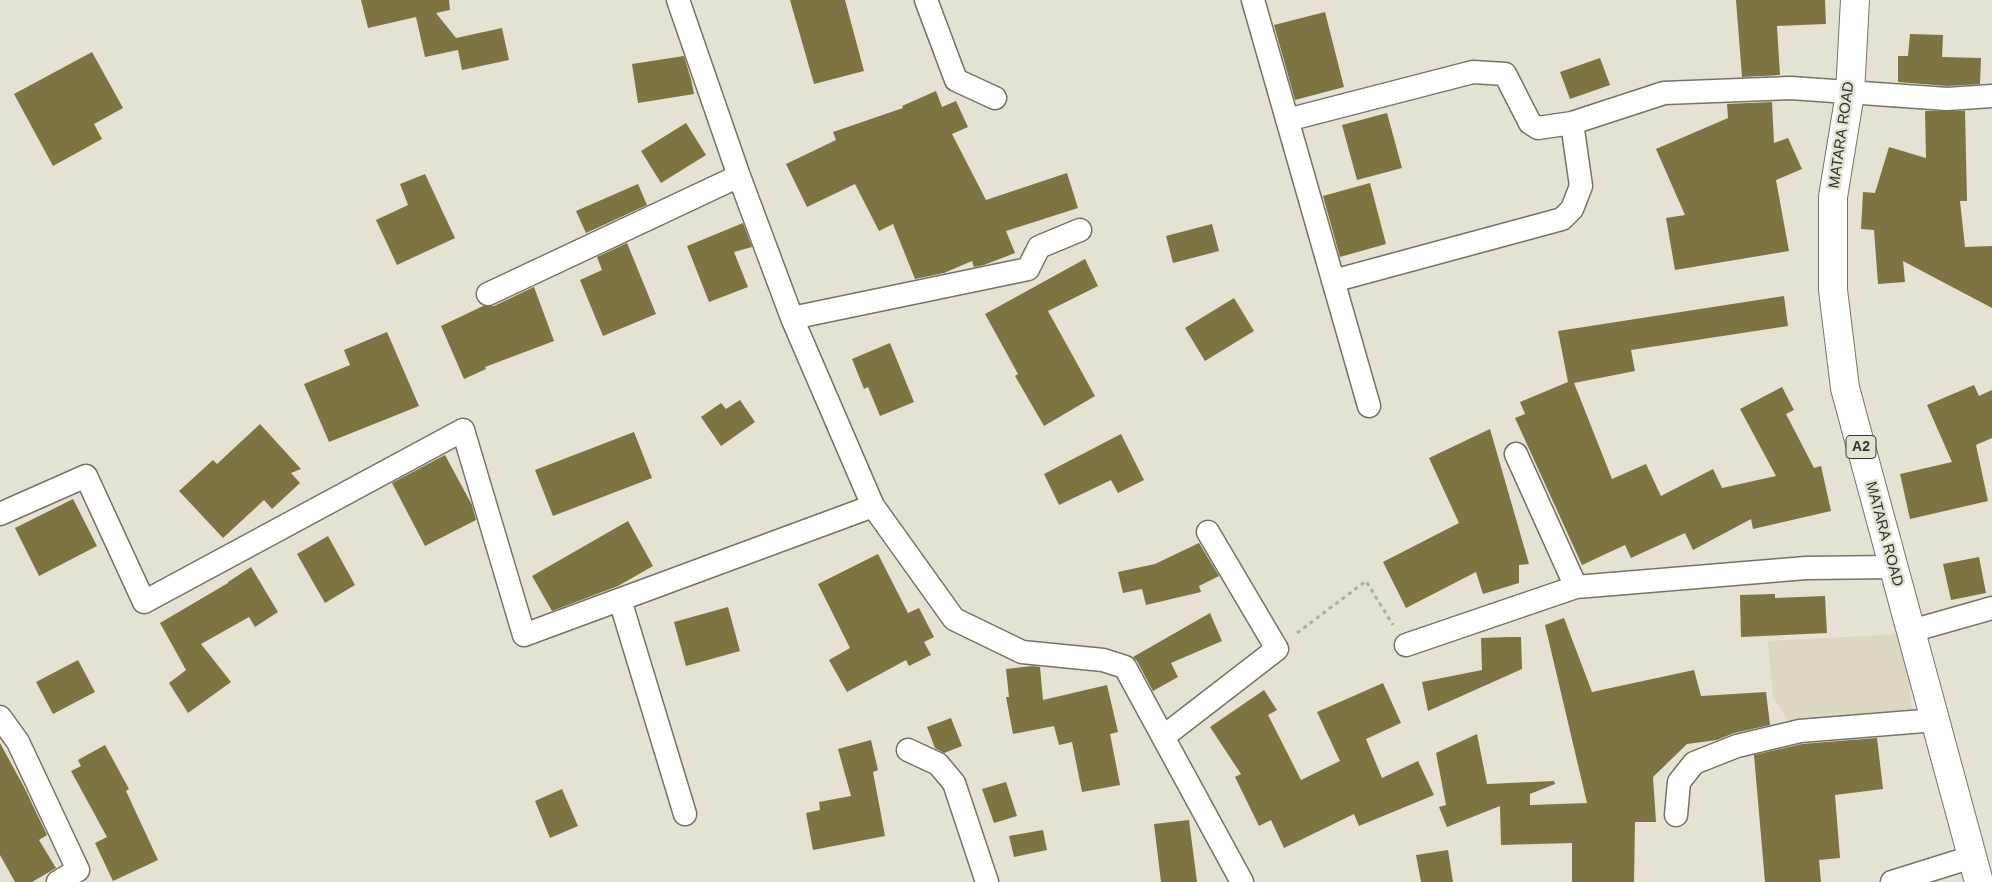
<!DOCTYPE html>
<style>
body{margin:0}
canvas{display:block;background:#e5e1d3}
</style>
<canvas width="1992" height="882"></canvas>
<script>
const c = document.querySelector('canvas').getContext('2d');
c.lineJoin = 'round';
function fill(path, color) { c.fillStyle = color; c.fill(path, 'evenodd'); }
function strokePath(path, color, width, dash) { c.strokeStyle = color; c.lineWidth = width; c.lineCap = dash ? 'butt' : 'round'; c.setLineDash(dash || []); c.stroke(path); }
function drawText(font, color, halo, rows, align = 'center') {
  c.font = font + ' Helvetica,sans-serif'; c.lineWidth = 5; c.setLineDash([]); c.textBaseline = 'middle'; c.strokeStyle = halo; c.fillStyle = color; for (const [text, x, y, turn = 0] of rows) {
    c.save(); c.translate(x, y); c.rotate((+turn || 0) * Math.PI / 180); c.textAlign = isNaN(turn) ? turn : align; if (halo) c.strokeText(text, 0, 0); c.fillText(text, 0, 0); c.restore();
  }
}
const built = new Path2D(`
 M 1905,634 L 1912,715 L 1790,724 L 1773,697 L 1768,641 Z`);
const building = new Path2D(`
 M 361,0 L 449,0 L 450,10 L 436,13 L 456,38 L 502,28 L 509,60 L 462,70 L 458,50 L 425,57 L 416,17 L 368,28 Z
 M 790,0 L 845,0 L 864,71 L 814,84 Z
 M 1736,0 L 1825,0 L 1826,24 L 1777,26 L 1780,75 L 1742,77 Z
 M 1325,12 L 1344,87 L 1295,100 L 1274,25 Z
 M 1910,34 L 1943,35 L 1942,57 L 1981,58 L 1980,84 L 1947,86 L 1898,82 L 1898,56 L 1908,56 Z
 M 92,52 L 123,108 L 94,124 L 102,139 L 53,166 L 14,94 Z
 M 684,56 L 691,79 L 694,94 L 638,103 L 632,64 Z
 M 1600,58 L 1610,85 L 1570,99 L 1560,72 Z
 M 936,91 L 942,107 L 956,101 L 968,127 L 952,134 L 986,200 L 1067,173 L 1078,208 L 1006,231 L 1015,253 L 984,265 L 974,267 L 972,261 L 944,273 L 915,279 L 893,224 L 879,231 L 855,184 L 807,207 L 786,164 L 836,140 L 833,132 L 903,108 L 902,106 Z
 M 1772,102 L 1774,143 L 1788,138 L 1802,169 L 1776,180 L 1789,251 L 1675,270 L 1666,218 L 1685,215 L 1656,149 L 1728,118 L 1727,104 Z
 M 1925,111 L 1965,111 L 1967,201 L 1960,201 L 1965,247 L 1992,246 L 1992,308 L 1903,261 L 1905,282 L 1878,284 L 1874,230 L 1861,229 L 1863,192 L 1875,193 L 1889,147 L 1926,158 Z
 M 1387,113 L 1402,168 L 1357,180 L 1342,125 Z
 M 686,123 L 706,155 L 661,183 L 641,151 Z
 M 425,174 L 455,238 L 397,265 L 376,220 L 408,205 L 400,184 Z
 M 1370,183 L 1386,244 L 1340,257 L 1323,196 Z
 M 638,184 L 647,205 L 586,233 L 576,211 Z
 M 743,223 L 752,247 L 734,252 L 748,287 L 709,302 L 687,246 Z
 M 1212,224 L 1219,251 L 1173,263 L 1166,236 Z
 M 627,243 L 656,314 L 603,336 L 580,280 L 602,270 L 597,257 Z
 M 1085,259 L 1098,286 L 1048,311 L 1095,396 L 1044,426 L 1015,376 L 1018,374 L 985,314 Z
 M 534,287 L 554,341 L 485,367 L 486,369 L 464,379 L 441,326 L 483,306 L 494,306 Z
 M 1784,296 L 1788,326 L 1631,350 L 1635,371 L 1574,383 L 1612,479 L 1646,464 L 1661,496 L 1713,469 L 1722,488 L 1776,476 L 1740,409 L 1782,387 L 1794,410 L 1786,414 L 1814,468 L 1821,466 L 1831,511 L 1753,529 L 1751,519 L 1693,550 L 1685,533 L 1631,558 L 1625,545 L 1582,565 L 1515,418 L 1525,414 L 1520,402 L 1568,382 L 1558,331 Z
 M 1234,298 L 1254,331 L 1205,361 L 1185,328 Z
 M 387,332 L 419,406 L 329,442 L 304,384 L 350,365 L 344,350 Z
 M 890,343 L 914,402 L 880,416 L 868,387 L 864,389 L 852,359 Z
 M 1974,385 L 1979,396 L 1992,390 L 1992,438 L 1976,445 L 1988,501 L 1910,519 L 1900,474 L 1952,462 L 1927,405 Z
 M 740,400 L 755,422 L 721,446 L 701,417 L 721,403 L 726,409 Z
 M 260,424 L 301,469 L 291,473 L 300,483 L 272,509 L 264,500 L 223,538 L 179,491 L 213,460 L 217,464 Z
 M 1490,429 L 1529,564 L 1519,565 L 1519,583 L 1483,594 L 1476,572 L 1406,608 L 1383,562 L 1459,523 L 1429,458 Z
 M 634,432 L 652,478 L 553,516 L 535,470 Z
 M 1121,434 L 1144,480 L 1118,493 L 1111,480 L 1059,505 L 1044,474 Z
 M 445,455 L 472,505 L 476,520 L 425,546 L 392,483 Z
 M 73,499 L 97,546 L 39,576 L 15,528 Z
 M 628,521 L 653,566 L 618,586 L 552,611 L 532,576 Z
 M 328,536 L 355,585 L 325,603 L 297,554 Z
 M 1199,543 L 1219,576 L 1199,586 L 1201,592 L 1146,605 L 1142,589 L 1123,593 L 1118,572 L 1155,564 Z
 M 878,554 L 908,613 L 919,608 L 934,637 L 924,642 L 931,655 L 909,666 L 906,660 L 847,692 L 829,660 L 850,648 L 818,584 Z
 M 1979,557 L 1986,593 L 1951,600 L 1943,564 Z
 M 251,567 L 278,612 L 255,627 L 249,617 L 201,644 L 231,682 L 188,713 L 169,683 L 186,670 L 160,623 L 228,583 L 228,582 Z
 M 1775,594 L 1775,598 L 1825,596 L 1827,633 L 1741,637 L 1740,595 Z
 M 728,607 L 740,651 L 686,666 L 674,622 Z
 M 1210,613 L 1222,641 L 1171,663 L 1178,677 L 1153,691 L 1137,661 L 1133,657 Z
 M 1564,618 L 1592,692 L 1694,670 L 1701,696 L 1766,692 L 1770,725 L 1734,733 L 1717,740 L 1687,744 L 1653,777 L 1656,822 L 1635,822 L 1634,882 L 1572,882 L 1572,843 L 1501,845 L 1500,806 L 1447,827 L 1439,807 L 1446,805 L 1436,753 L 1477,734 L 1487,784 L 1554,781 L 1555,784 L 1530,794 L 1530,805 L 1587,803 L 1545,625 Z
 M 1509,637 L 1521,637 L 1522,669 L 1428,711 L 1422,682 L 1482,670 L 1481,638 Z
 M 78,660 L 95,692 L 53,714 L 36,682 Z
 M 1032,666 L 1040,667 L 1043,700 L 1107,685 L 1118,732 L 1110,734 L 1120,785 L 1082,792 L 1072,742 L 1059,745 L 1054,726 L 1013,734 L 1006,697 L 1009,697 L 1006,669 Z
 M 1383,683 L 1401,723 L 1366,739 L 1382,778 L 1418,761 L 1434,795 L 1359,826 L 1354,814 L 1284,848 L 1271,820 L 1259,826 L 1235,777 L 1241,774 L 1210,727 L 1264,690 L 1277,710 L 1268,715 L 1301,780 L 1340,761 L 1317,712 Z
 M 951,718 L 962,746 L 944,753 L 935,748 L 927,727 Z
 M 1877,738 L 1883,789 L 1835,795 L 1840,858 L 1819,860 L 1821,882 L 1765,882 L 1754,755 L 1802,744 Z
 M 871,740 L 878,770 L 873,772 L 885,836 L 813,850 L 806,813 L 820,810 L 819,802 L 851,796 L 838,749 Z
 M 0,743 L 24,787 L 47,835 L 39,840 L 56,868 L 32,882 L 15,882 L 0,855 Z
 M 105,745 L 129,789 L 126,791 L 158,860 L 113,881 L 95,843 L 107,837 L 71,771 L 81,766 L 78,760 Z
 M 1006,782 L 1017,816 L 994,823 L 982,789 Z
 M 562,789 L 578,826 L 550,838 L 535,801 Z
 M 1189,820 L 1197,882 L 1161,882 L 1154,824 Z
 M 1043,830 L 1047,850 L 1014,857 L 1009,836 Z
 M 1448,850 L 1453,882 L 1421,882 L 1416,855 Z`);
const path = new Path2D(`
 M 1297,633 L 1366,581 L 1393,625`);
const minor = new Path2D(`
 M 926,0 L 956,80 L 995,98
 M 1253,0 L 1369,406
 M 1287,120 L 1473,72 L 1505,74 L 1530,123 L 1538,128 L 1572,123
 M 1333,281 L 1562,219 L 1572,209 L 1581,186 L 1572,123 L 1664,93 L 1791,88 L 1947,99 L 1992,96
 M 488,294 L 739,176
 M 792,318 L 1028,269 L 1039,247 L 1080,230
 M 1516,454 L 1576,587
 M 873,506 L 954,619 L 1022,652 L 1103,660 L 1125,667 L 1242,882
 M 0,514 L 86,476 L 144,602 L 463,430 L 524,635 L 873,506 L 792,318 L 739,176 L 678,0
 M 620,600 L 685,814
 M 1911,631 L 1992,608
 M 1406,645 L 1576,587 L 1806,568 L 1893,567
 M 0,717 L 18,742 L 78,870 L 58,882
 M 1163,737 L 1277,649 L 1208,532
 M 908,750 L 938,764 L 954,783 L 987,882
 M 1676,815 L 1679,782 L 1694,763 L 1737,746 L 1800,731 L 1936,720
 M 1892,882 L 1972,857`);
const trunk = new Path2D(`
 M 1855,0 L 1850,93 L 1833,197 L 1833,290 L 1845,388 L 1979,882`);
const shields = [
 [1861,447,30]
];
const shieldNames = [
 ["A2",1861,447]
];
const streetNames = [
 ["MATARA ROAD",1842,135,-82],
 ["MATARA ROAD",1884,534,75]
];
fill(built, '#dcd7c1');
fill(building, '#7e7343');
strokePath(minor, '#767366', 25);
strokePath(trunk, '#767366', 30);
strokePath(path, '#afaca1', 3, [4, 4]);
strokePath(minor, '#fff', 22);
strokePath(trunk, '#fff', 28);
for (const [x, y, w] of shields) { const box = new Path2D(); box.roundRect(x - w / 2, y - 11.5, w, 23, 4); c.fillStyle = '#e5e1d3'; c.fill(box); strokePath(box, '#34332d', 1); }
drawText('bold 14px', '#34332d', null, shieldNames);
drawText('15px', '#34332d', '#e5e1d3', streetNames);
</script>
